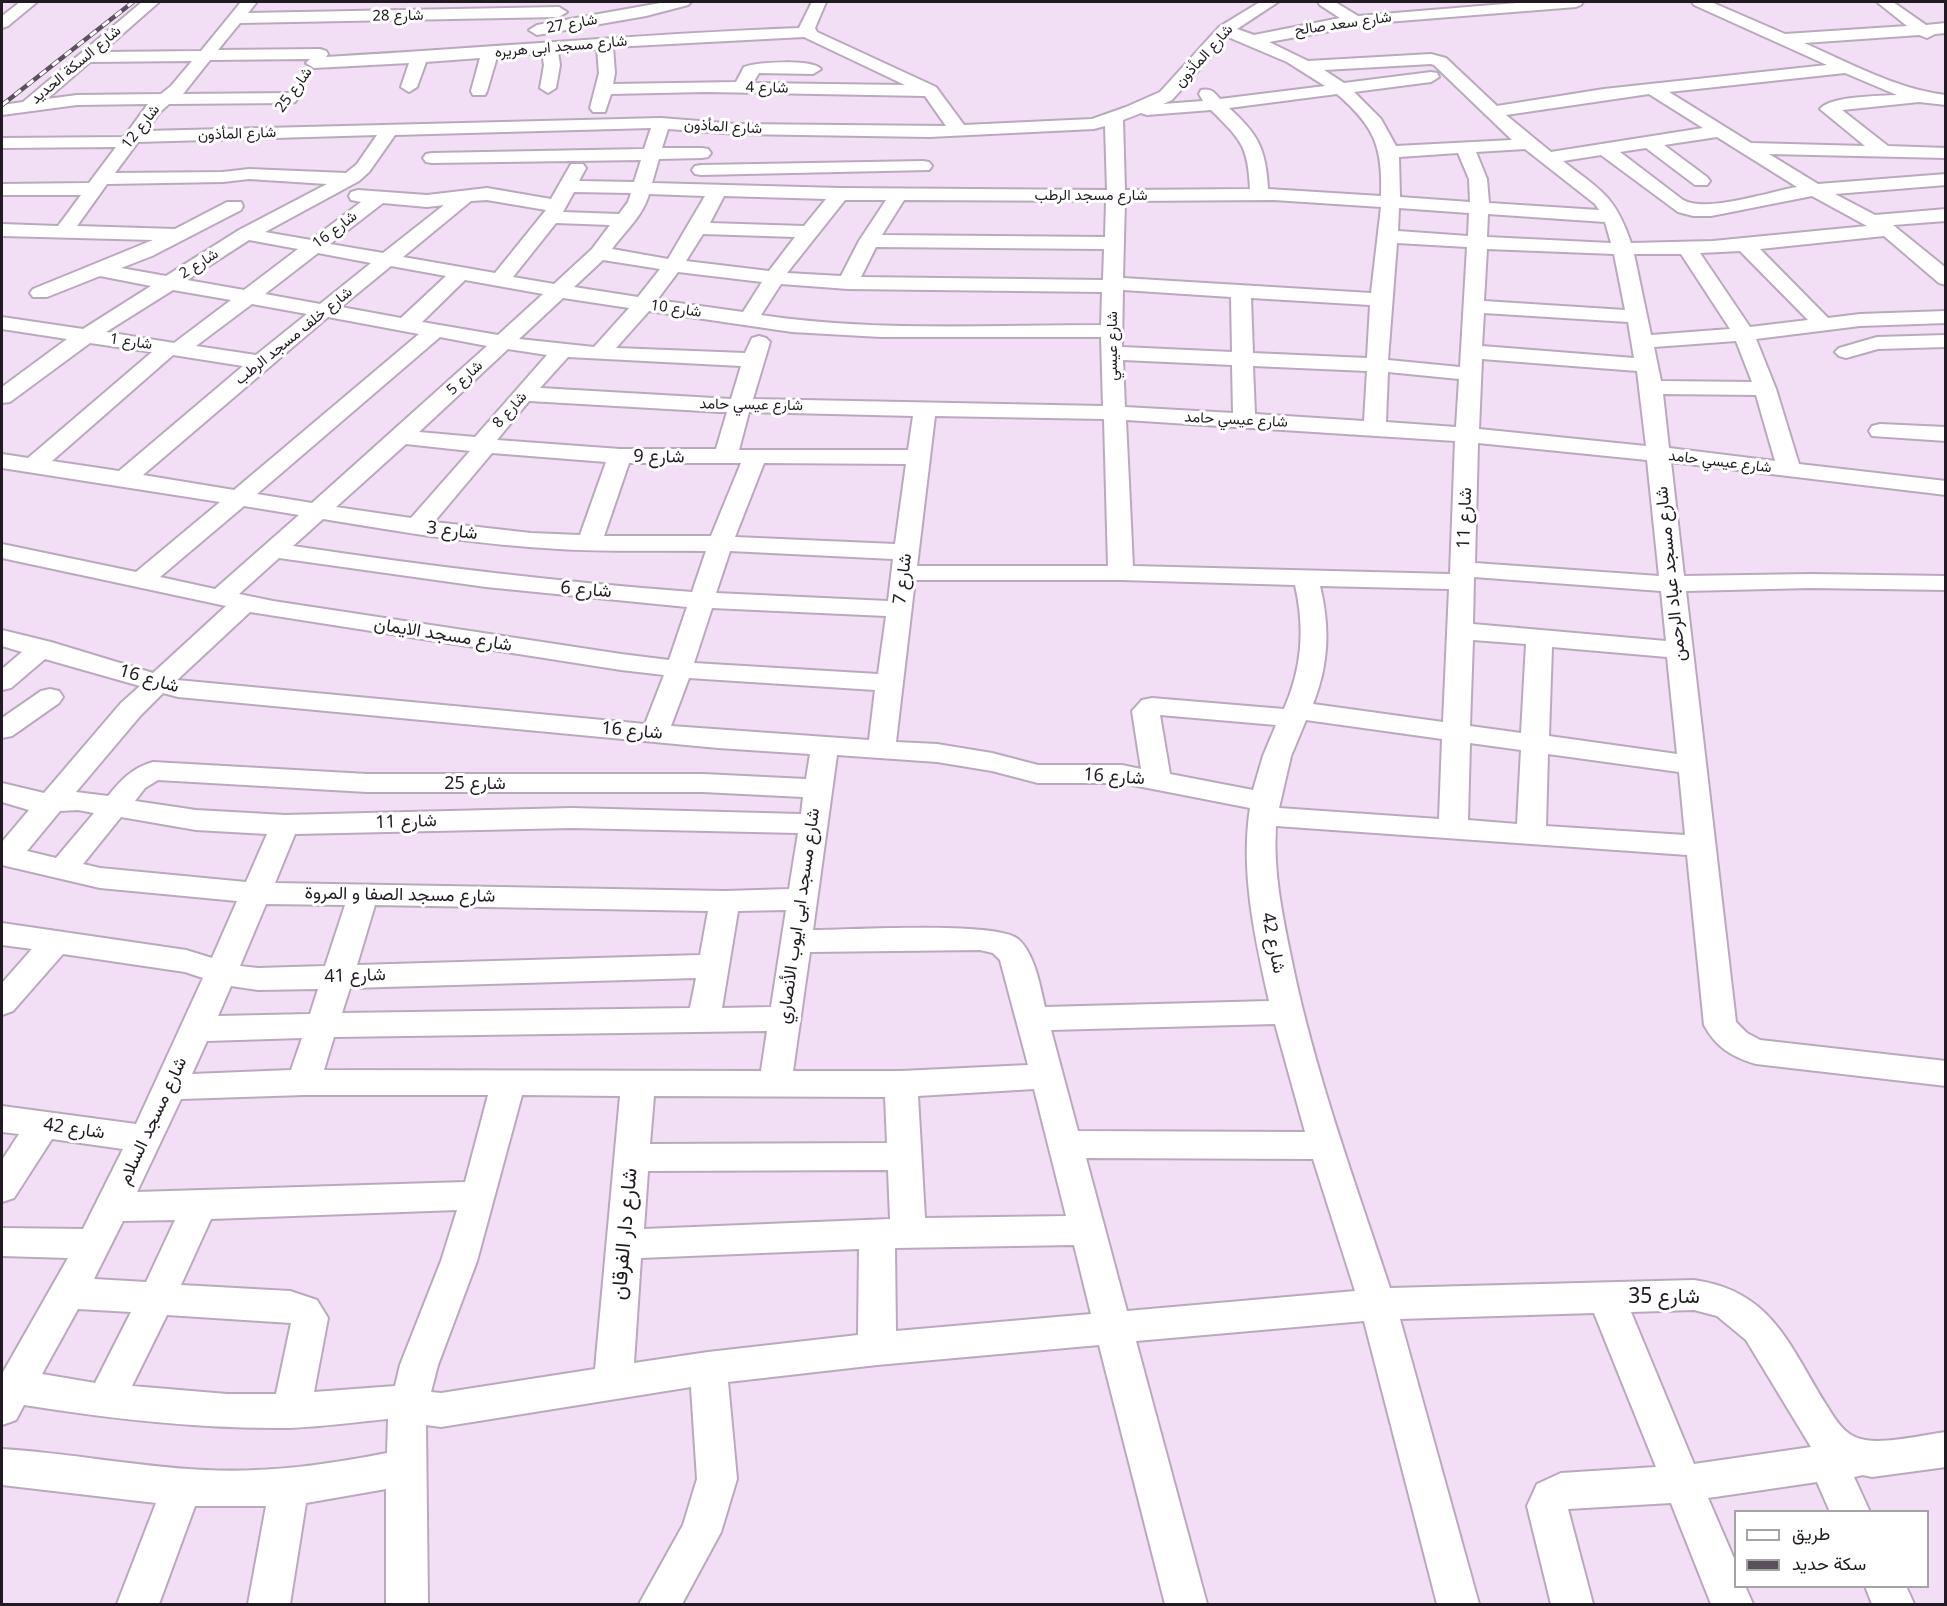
<!DOCTYPE html>
<meta charset="utf-8">
<style>
body{margin:0}
#map{position:relative;width:1947px;height:1606px;overflow:hidden;background:#f2dff5;font-family:"Noto Sans",Vazirmatn,sans-serif}
canvas{display:block}
.frame{position:absolute;inset:0;border:3px solid #211a22;pointer-events:none}
.legend{position:absolute;left:1734px;top:1510px;width:195px;height:78px;box-sizing:border-box;background:#fff;border:2px solid #a6a3a7;margin:0;padding:8px 10px;list-style:none;font-size:18px;color:#211a22}
.legend li{display:flex;align-items:center;gap:12px;height:30px}
.legend b{width:30px;border:2px solid #a6a3a7}
</style>
<div id="map">
<canvas width="1947" height="1606"></canvas>
<div class="frame"></div>
<ul class="legend">
<li><b style="height:8px;background:#fff"></b>طريق</li>
<li><b style="height:8px;background:#5b515d"></b>سكة حديد</li>
</ul>
</div>
<script>
const c = document.querySelector('canvas').getContext('2d');
c.lineJoin = 'round';
function strokePath(path, color, width, dash) { c.strokeStyle = color; c.lineWidth = width; c.lineCap = dash ? 'butt' : 'round'; c.setLineDash(dash || []); c.stroke(path); }
function fill(path, color) { c.fillStyle = color; c.fill(path, 'evenodd'); }
function drawText(font, color, halo, rows, align = 'center') {
  c.font = font + ' "Noto Sans",Vazirmatn,sans-serif'; c.lineWidth = 6; c.setLineDash([]); c.textBaseline = 'middle'; c.strokeStyle = halo; c.fillStyle = color; for (const [text, x, y, turn = 0] of rows) {
    c.save(); c.translate(x, y); c.rotate((+turn || 0) * Math.PI / 180); c.textAlign = isNaN(turn) ? turn : align; if (halo) c.strokeText(text, 0, 0); c.fillText(text, 0, 0); c.restore();
  }
}
const street = new Path2D(`
 M 20,2 L 37,2 L 8,26 L 2,28 L 2,16 Z
 M 142,2 L 159,2 L 102,52 L 201,51 L 241,2 L 256,3 L 248,13 L 559,7 L 567,12 L 559,17 L 240,23 L 218,50 L 320,49 L 326,51 L 328,54 L 326,57 C 484,48 641,34 799,28 L 812,2 L 826,2 L 815,28 L 817,32 L 936,87 L 964,125 L 1092,119 L 1126,107 L 1160,92 L 1219,27 L 1260,2 L 1278,2 L 1237,29 L 1254,35 L 1340,18 L 1320,5 L 1318,2 L 1335,2 L 1358,16 L 1529,2 L 1583,2 L 1581,5 L 1576,7 L 1374,23 L 1269,42 L 1308,61 L 1431,54 L 1446,58 L 1497,106 L 1604,89 L 1827,65 L 1694,5 L 1692,2 L 1711,2 L 1785,34 L 1907,26 L 1877,2 L 1893,2 L 1926,25 L 1946,23 L 1946,33 L 1935,34 L 1927,38 L 1919,35 L 1804,43 C 1850,63 1896,89 1946,95 L 1946,105 L 1919,102 L 1842,110 L 1888,146 L 1946,148 L 1946,158 L 1769,154 L 1818,184 L 1946,174 L 1946,185 L 1835,194 L 1875,215 L 1946,209 L 1946,221 L 1893,225 L 1946,268 L 1946,285 L 1939,283 L 1884,236 L 1760,249 L 1828,318 L 1860,314 L 1946,311 L 1946,323 L 1860,326 L 1756,339 L 1776,389 L 1799,464 L 1946,481 L 1946,495 L 1671,462 L 1684,576 L 1811,574 L 1946,576 L 1946,590 L 1811,588 L 1686,591 L 1736,1022 L 1747,1033 L 1760,1040 L 1946,1061 L 1946,1086 L 1756,1064 C 1732,1057 1716,1047 1704,1025 L 1687,855 L 1276,826 C 1273,870 1282,914 1291,957 C 1314,1071 1354,1179 1390,1288 L 1694,1280 C 1771,1291 1788,1343 1825,1403 C 1832,1414 1841,1431 1855,1437 C 1876,1447 1922,1435 1946,1432 L 1946,1467 L 1872,1477 L 1863,1475 L 1854,1477 L 1870,1512 L 1830,1512 L 1817,1482 L 1708,1498 L 1736,1563 L 1736,1586 L 1745,1586 L 1753,1604 L 1711,1604 L 1671,1503 L 1568,1509 L 1593,1604 L 1551,1604 L 1527,1506 L 1537,1484 L 1561,1473 L 1656,1467 L 1594,1313 L 1400,1319 L 1479,1604 L 1437,1604 L 1364,1321 L 1136,1341 L 1207,1604 L 1165,1604 L 1099,1345 L 877,1365 L 728,1382 L 737,1479 L 721,1532 L 682,1604 L 639,1604 L 683,1525 L 697,1479 L 691,1387 L 441,1427 L 426,1425 L 428,1604 L 386,1604 L 386,1489 L 306,1503 L 290,1604 L 248,1604 L 266,1506 L 195,1506 L 159,1604 L 117,1604 L 156,1503 L 2,1485 L 2,1449 C 70,1453 137,1467 205,1470 C 267,1473 326,1465 387,1453 L 388,1419 C 355,1422 321,1427 288,1428 C 199,1429 112,1419 24,1405 L 16,1420 L 2,1425 L 2,1374 L 68,1258 L 2,1256 L 2,1228 L 83,1229 L 123,1149 L 52,1139 L 14,1198 L 2,1202 L 2,1160 L 19,1134 L 2,1132 L 2,1106 L 136,1124 L 203,978 L 185,972 L 63,954 L 13,1011 L 2,1015 L 2,983 L 32,949 L 2,945 L 2,923 L 186,950 L 212,958 L 237,901 L 100,888 L 2,865 L 2,842 L 29,810 L 2,802 L 2,783 L 44,793 L 121,703 L 140,686 L 45,659 L 11,688 L 2,690 L 2,669 L 22,652 L 2,646 L 2,630 L 51,642 L 153,673 L 226,606 L 2,558 L 2,544 L 136,572 L 220,502 L 2,468 L 2,454 L 28,458 L 152,352 L 90,343 L 10,402 L 2,403 L 2,387 L 67,339 L 2,329 L 2,317 L 83,329 L 151,286 L 100,276 L 47,297 L 33,297 L 30,293 L 33,289 L 153,240 L 2,236 L 2,224 L 58,226 L 81,195 L 2,195 L 2,184 L 89,183 L 116,147 L 2,148 L 2,138 L 124,137 L 148,104 L 77,105 L 2,115 L 2,105 L 23,102 ZM 804,37 L 905,85 L 753,83 L 759,73 L 813,74 L 821,69 C 813,59 757,62 744,67 L 736,82 L 613,84 L 615,73 L 613,47 ZM 1228,37 L 1287,62 L 1325,86 L 1220,99 C 1214,92 1211,88 1201,90 L 1199,94 L 1203,101 L 1163,104 L 1172,100 ZM 597,49 L 599,73 L 590,108 L 593,112 L 605,112 L 611,94 L 706,92 L 925,96 L 946,126 L 737,124 L 661,118 L 146,131 L 160,112 L 169,104 L 289,103 L 295,102 L 298,98 L 295,94 L 289,93 L 183,94 L 210,60 L 310,59 L 306,63 L 314,68 L 409,63 L 401,87 L 409,92 L 417,87 L 426,62 L 480,58 L 471,91 L 473,95 L 485,95 L 487,91 L 497,57 L 542,53 L 544,65 L 540,88 L 548,93 L 556,88 L 560,65 L 558,52 ZM 192,61 L 171,86 L 161,94 L 77,95 L 47,99 L 90,62 ZM 1431,64 L 1434,65 L 1512,140 L 1396,146 L 1381,119 L 1354,92 L 1431,82 L 1439,77 L 1437,73 L 1431,72 L 1344,83 L 1324,70 ZM 1845,73 L 1897,95 C 1880,96 1830,96 1820,109 L 1865,146 L 1751,143 L 1669,92 ZM 1337,94 C 1374,126 1383,146 1381,196 L 1268,189 C 1266,149 1258,134 1229,108 ZM 1649,94 L 1703,128 L 1551,152 L 1506,115 ZM 1211,110 C 1241,140 1248,145 1250,189 L 1125,190 L 1123,120 L 1141,113 L 1147,115 ZM 1105,126 L 1107,190 L 840,188 L 652,183 L 659,159 L 702,158 L 708,157 L 711,153 L 708,149 L 702,148 L 662,148 L 668,129 L 737,134 L 929,137 L 1094,129 ZM 651,128 L 644,149 L 432,153 L 426,154 L 423,158 L 426,162 L 432,163 L 641,160 L 634,182 L 579,181 L 586,168 L 583,164 L 571,164 L 551,199 L 487,188 L 427,195 L 358,190 L 351,192 L 349,196 L 351,200 L 361,202 L 311,240 L 265,232 L 359,181 L 369,172 L 395,135 ZM 377,135 L 357,164 L 346,173 L 249,169 L 223,172 L 115,173 L 138,142 ZM 1717,137 L 1797,187 C 1768,192 1707,213 1683,200 L 1620,152 L 1646,148 L 1695,185 L 1707,185 L 1710,181 L 1707,177 L 1664,145 ZM 1525,149 L 1595,204 L 1599,210 L 1489,203 L 1487,179 L 1476,152 ZM 1458,153 L 1469,179 L 1470,202 L 1400,197 L 1399,157 ZM 1601,155 L 1678,212 L 1693,216 L 1711,216 L 1812,196 L 1867,226 L 1713,241 L 1631,243 C 1615,195 1600,190 1563,161 ZM 249,179 L 327,184 L 239,230 L 166,276 L 121,268 L 152,256 L 241,210 L 243,206 L 241,202 L 227,202 L 175,229 L 77,226 L 107,184 L 223,182 ZM 574,192 L 631,193 L 628,202 L 619,214 L 563,212 ZM 649,194 L 705,196 L 668,259 L 612,249 C 625,231 643,216 649,194 ZM 724,196 L 826,199 L 804,226 L 710,223 ZM 487,200 L 546,210 L 495,273 L 403,257 L 471,201 ZM 845,200 L 886,200 L 859,241 L 841,276 L 787,273 ZM 904,200 L 1106,201 L 1105,237 L 882,235 ZM 1274,200 L 1381,207 L 1371,293 L 1123,278 L 1125,201 ZM 383,203 L 427,207 L 444,205 L 383,253 L 330,244 ZM 1399,208 L 1469,213 L 1468,236 L 1398,231 ZM 1488,214 L 1605,222 L 1611,243 L 1487,237 ZM 556,223 L 610,225 L 592,249 L 554,284 L 513,277 ZM 703,234 L 795,237 L 769,271 L 686,261 ZM 249,240 L 298,249 L 244,290 L 187,280 ZM 1397,243 L 1467,247 L 1460,367 L 1388,360 ZM 876,247 L 1104,249 L 1103,280 L 861,277 ZM 1487,249 L 1614,254 L 1625,310 L 1484,301 ZM 1740,251 L 1808,320 L 1750,327 L 1700,253 ZM 318,253 L 371,263 L 320,304 L 265,294 ZM 1634,254 L 1681,254 L 1730,329 L 1651,335 ZM 603,260 L 660,269 L 638,297 L 574,287 ZM 391,266 L 446,276 L 401,318 L 341,307 ZM 678,272 L 762,282 L 743,312 L 657,300 ZM 465,280 L 543,294 L 498,335 L 422,322 ZM 781,284 L 848,289 L 1102,292 L 1101,325 C 988,325 873,332 761,315 ZM 173,290 L 231,300 L 174,343 L 106,332 ZM 1123,290 L 1231,297 L 1232,352 L 1122,347 ZM 563,298 L 629,308 L 594,347 L 519,339 ZM 1251,298 L 1370,305 L 1367,358 L 1253,353 ZM 252,304 L 307,314 L 256,355 L 196,346 ZM 649,311 L 792,332 L 881,337 L 1101,337 L 1103,406 L 753,399 L 770,342 L 766,338 L 759,336 L 752,338 L 745,353 L 616,348 ZM 1484,313 L 1628,322 L 1634,358 L 1482,346 ZM 328,317 L 419,334 L 234,490 L 143,475 ZM 440,337 L 487,346 L 312,503 L 257,494 ZM 1736,341 L 1752,382 L 1661,381 L 1654,347 ZM 508,349 L 547,355 L 475,437 L 419,432 ZM 173,355 L 243,366 L 119,471 L 52,461 ZM 568,357 L 741,366 L 731,399 L 540,388 ZM 1482,359 L 1637,371 L 1646,446 L 1479,429 ZM 1123,360 L 1232,365 L 1233,413 L 1125,407 ZM 1253,366 L 1367,371 L 1364,421 L 1255,414 ZM 1388,372 L 1459,379 L 1456,427 L 1386,422 ZM 1663,394 L 1756,395 L 1775,461 L 1669,448 ZM 529,401 L 720,412 L 727,412 L 716,449 L 620,449 L 497,440 ZM 749,412 L 913,416 L 908,450 L 739,450 ZM 935,416 L 1104,419 L 1108,566 L 917,566 ZM 1126,420 L 1455,441 L 1450,574 L 1133,566 ZM 1478,443 L 1647,460 L 1659,576 L 1475,563 ZM 406,444 L 470,451 L 411,518 L 336,507 ZM 492,453 L 606,462 L 580,535 L 531,533 L 434,522 ZM 629,463 L 741,463 L 711,536 L 604,536 ZM 764,463 L 906,464 L 895,544 L 735,537 ZM 244,506 L 299,515 L 215,589 L 160,577 ZM 323,519 C 401,532 480,545 559,549 C 608,552 657,550 706,551 L 692,592 C 558,582 426,566 293,546 ZM 730,551 L 893,559 L 888,601 L 716,593 ZM 279,558 L 486,587 L 687,607 L 669,660 L 621,654 L 273,601 L 239,594 ZM 1474,577 L 1661,591 L 1666,641 L 1473,624 ZM 915,580 L 1121,580 L 1295,585 C 1305,629 1302,668 1284,709 L 1152,698 L 1142,700 L 1132,711 L 1141,769 L 1122,765 L 1038,765 L 992,753 L 937,744 L 896,742 ZM 1320,586 L 1449,589 L 1443,722 L 1313,704 C 1329,664 1330,627 1320,586 ZM 712,608 L 886,616 L 878,674 L 694,663 ZM 250,612 L 621,670 L 664,675 L 645,724 L 177,680 ZM 1473,640 L 1526,644 L 1521,733 L 1470,726 ZM 1552,647 L 1667,657 L 1677,754 L 1549,736 ZM 689,678 L 875,690 L 869,740 L 671,726 ZM 163,693 L 178,697 L 718,748 L 810,754 L 806,779 L 703,774 L 367,774 L 153,762 C 132,768 121,780 108,796 L 76,792 L 141,715 ZM 1160,715 L 1276,725 L 1263,756 L 1253,790 L 1170,774 ZM 1306,720 L 1442,739 L 1439,819 L 1279,808 L 1291,756 ZM 1470,743 L 1521,750 L 1517,824 L 1468,820 ZM 1548,754 L 1679,772 L 1685,835 L 1546,826 ZM 837,755 L 937,762 L 992,771 L 1038,783 L 1122,783 L 1250,808 C 1240,871 1255,939 1269,1001 L 1045,1007 C 1040,986 1035,954 1018,939 C 997,921 849,930 813,930 ZM 158,780 L 367,792 L 703,792 L 803,797 L 801,814 L 572,808 L 285,815 L 196,810 L 135,801 L 145,788 ZM 78,810 L 94,813 L 56,858 L 27,851 L 60,811 ZM 121,817 L 196,830 L 267,834 L 246,882 L 100,868 L 83,864 ZM 572,828 L 798,833 L 789,889 L 725,891 L 275,883 L 295,834 ZM 266,904 L 345,905 L 325,966 L 258,968 L 240,966 ZM 375,905 L 708,911 L 700,955 L 357,965 ZM 786,910 L 771,1007 L 722,1008 L 738,911 ZM 980,950 L 993,953 L 1000,960 L 1028,1065 L 901,1071 L 793,1071 L 810,952 ZM 696,978 L 690,1008 L 342,1013 L 350,988 ZM 231,986 L 258,990 L 318,989 L 310,1014 L 218,1016 ZM 1275,1024 L 1305,1132 L 1078,1131 L 1051,1030 ZM 767,1031 L 761,1071 L 324,1070 L 334,1037 ZM 302,1038 L 291,1070 L 192,1074 L 207,1041 ZM 1034,1089 L 1066,1216 L 925,1218 L 918,1096 ZM 304,1095 L 488,1095 L 465,1182 L 137,1192 L 181,1099 ZM 522,1095 L 620,1096 L 595,1369 L 441,1393 L 431,1392 L 438,1365 L 477,1261 ZM 654,1096 L 885,1097 L 887,1143 L 650,1144 ZM 1086,1158 L 1313,1159 L 1355,1291 L 1127,1311 ZM 888,1170 L 890,1219 L 644,1229 L 648,1171 ZM 457,1210 L 441,1261 L 400,1365 L 395,1386 L 314,1392 L 328,1318 L 317,1300 L 290,1291 L 181,1285 L 211,1219 ZM 175,1220 L 146,1282 L 94,1279 L 123,1221 ZM 1074,1245 L 1091,1314 L 896,1331 L 895,1248 ZM 859,1249 L 858,1335 L 708,1352 L 634,1363 L 641,1258 ZM 78,1309 L 131,1312 L 95,1383 L 42,1374 ZM 1694,1310 L 1717,1316 L 1746,1340 L 1811,1447 L 1694,1464 L 1631,1312 ZM 167,1315 L 291,1323 L 276,1394 L 227,1394 L 132,1386 Z
 M 666,2 L 691,2 L 688,5 L 646,16 L 537,35 L 529,30 L 537,25 Z
 M 923,161 L 929,162 L 932,166 L 929,170 L 701,175 L 695,174 L 692,170 L 695,166 L 701,165 Z
 M 1946,335 L 1946,347 L 1878,349 L 1846,358 L 1839,356 L 1835,352 L 1839,348 L 1877,337 Z
 M 1880,424 L 1946,427 L 1946,441 L 1872,436 L 1869,431 L 1872,426 Z
 M 50,689 L 59,691 L 63,697 L 59,703 L 12,736 L 2,738 L 2,718 L 41,691 Z
 M 1865,1586 L 1906,1586 L 1914,1604 L 1872,1604 Z`);
const rail = new Path2D(`
 M 2,105 L 133,2`);
const farStreetnames = [
 ["شارع 28",398,16,-1],
 ["شارع 27",572,24,-10],
 ["شارع سعد صالح",1343,24,-8],
 ["شارع مسجد ابى هريره",561,47,-5],
 ["شارع المأذون",1204,56,-48],
 ["شارع السكة الحديد",76,65,-40],
 ["شارع 4",767,88,1],
 ["شارع 25",294,90,-54],
 ["شارع 12",141,127,-52],
 ["شارع المأذون",723,127,3],
 ["شارع المأذون",237,134,-2],
 ["شارع مسجد الرطب",1091,196],
 ["شارع 16",335,230,-37],
 ["شارع 2",199,264,-32],
 ["شارع 10",676,309,8],
 ["شارع خلف مسجد الرطب",294,336,-39],
 ["شارع 1",131,342,8],
 ["شارع عيسي",1113,346,-90],
 ["شارع 5",465,378,-43],
 ["شارع عيسي حامد",751,405,1],
 ["شارع 8",510,410,-48],
 ["شارع عيسي حامد",1236,420,3],
 ["شارع عيسي حامد",1720,462,7]
];
const streetNames = [
 ["شارع 9",659,457,1],
 ["شارع 11",1465,518,-88],
 ["شارع 3",452,531,7],
 ["شارع مسجد عباد الرحمن",1671,574,-96],
 ["شارع 7",903,579,-83],
 ["شارع 6",586,590,5],
 ["شارع مسجد الايمان",443,635,9],
 ["شارع 16",149,679,16],
 ["شارع 16",632,731,5],
 ["شارع 16",1114,777,4],
 ["شارع 25",475,784],
 ["شارع 11",406,822,-2],
 ["شارع مسجد الصفا و المروة",400,895,1],
 ["شارع مسجد ابى ايوب الأنصاري",799,916,-82],
 ["شارع 42",1273,943,79],
 ["شارع 41",355,976,-2],
 ["شارع مسجد السلام",153,1121,-65],
 ["شارع 42",74,1129,8]
];
const nearStreetnames = [
 ["شارع دار الفرقان",625,1234,-85],
 ["شارع 35",1664,1297]
];
strokePath(street, '#baa9bd', 4);
fill(street, '#fff');
strokePath(rail, '#5b515d', 4.5);
strokePath(rail, '#fff', 3, [8]);
drawText('15px', '#211a22', '#fff', farStreetnames);
drawText('18px', '#211a22', '#fff', streetNames);
drawText('21px', '#211a22', '#fff', nearStreetnames);
</script>
